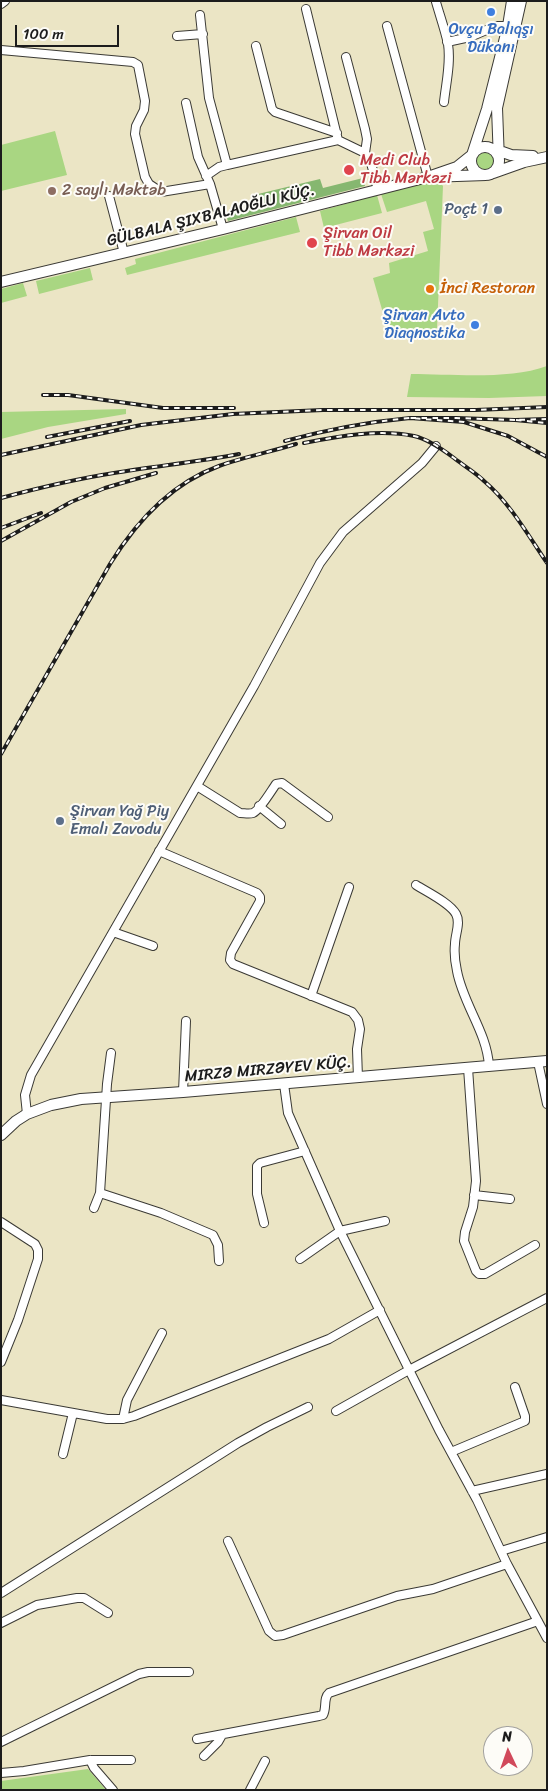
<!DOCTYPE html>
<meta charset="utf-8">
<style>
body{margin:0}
#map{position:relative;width:548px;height:1791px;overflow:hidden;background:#ebe5c5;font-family:Sriracha,sans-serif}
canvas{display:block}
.frame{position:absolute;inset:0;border:2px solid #1c1c1c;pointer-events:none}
.north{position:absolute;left:483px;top:1726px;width:50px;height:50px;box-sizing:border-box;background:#fdfcf7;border:1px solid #a3a29f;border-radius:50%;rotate:357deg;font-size:14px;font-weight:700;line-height:20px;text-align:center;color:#1c1c1c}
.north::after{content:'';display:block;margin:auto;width:18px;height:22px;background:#d1495b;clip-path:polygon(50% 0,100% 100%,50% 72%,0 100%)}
.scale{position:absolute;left:15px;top:25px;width:104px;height:22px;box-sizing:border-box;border:2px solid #1c1c1c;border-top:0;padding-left:6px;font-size:15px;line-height:18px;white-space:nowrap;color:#1c1c1c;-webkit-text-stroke:4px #fdfcf7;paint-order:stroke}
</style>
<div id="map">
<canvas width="548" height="1791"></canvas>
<div class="frame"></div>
<div class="north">N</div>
<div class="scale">100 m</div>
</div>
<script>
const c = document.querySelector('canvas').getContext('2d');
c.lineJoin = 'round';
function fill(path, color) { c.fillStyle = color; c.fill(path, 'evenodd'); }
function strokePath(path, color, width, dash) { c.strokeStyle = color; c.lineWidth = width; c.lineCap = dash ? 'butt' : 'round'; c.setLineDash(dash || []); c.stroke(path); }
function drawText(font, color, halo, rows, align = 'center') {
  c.font = font + ' Sriracha,sans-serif'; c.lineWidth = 4; c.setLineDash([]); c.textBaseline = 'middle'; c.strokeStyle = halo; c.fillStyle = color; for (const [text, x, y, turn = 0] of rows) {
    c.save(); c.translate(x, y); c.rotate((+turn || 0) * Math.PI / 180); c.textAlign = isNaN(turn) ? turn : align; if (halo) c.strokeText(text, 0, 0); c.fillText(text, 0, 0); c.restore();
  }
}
const green = new Path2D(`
 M 55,131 L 67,175 L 1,191 L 1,145 Z
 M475 161a10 10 0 1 1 20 0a10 10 0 1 1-20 0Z
 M 438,180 L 443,186 L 437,329 L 389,334 L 373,278 L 390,273 L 389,263 L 428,251 L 423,232 L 434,229 L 426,201 L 387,212 L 381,194 L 426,182 Z
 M 377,195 L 382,213 L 324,228 L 320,211 Z
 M 296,217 L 300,232 L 127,275 L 125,268 L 136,264 L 135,259 Z
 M 90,268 L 93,280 L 39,294 L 36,281 Z
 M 23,283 L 27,296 L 1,303 L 1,289 Z
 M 547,366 L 547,396 L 489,398 L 407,397 L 411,374 C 452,374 509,380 547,366 Z
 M 126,409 L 126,414 L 48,427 L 1,439 L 1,412 Z
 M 88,1769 L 106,1790 L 1,1790 L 1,1781 Z`);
const forest = new Path2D(`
 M 363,178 L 365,186 L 228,221 L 225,213 L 261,203 L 258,194 L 320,179 L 323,188 Z`);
const minor = new Path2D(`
 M 436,2 C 440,16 445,30 448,44 C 451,63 446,83 444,102
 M 1,4 L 5,1
 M 306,9 L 338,140
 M 200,15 L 209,98 L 227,165
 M 387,26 L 428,177
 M 177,36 L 203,34
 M 447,42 L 470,37 L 496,26 L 508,26
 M 256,46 L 272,109 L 275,112 L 337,133
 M 1,50 L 133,62 L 138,65 L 145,101 L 144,110 L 136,126 L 135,134 L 145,177 L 149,184 L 161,192 L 210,184
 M 346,57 L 365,129 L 367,139 L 365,153
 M 186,103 L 198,157 L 210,184 L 223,229
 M 206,176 L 219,167 L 227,165 L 338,140 L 365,153 L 371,163 L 378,190
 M 109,196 L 124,253
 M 197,786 L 240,813 C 244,813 249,814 253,813 C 260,810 271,791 276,784 L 282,783 L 328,817
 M 259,806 L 281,824
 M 159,851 L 257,893 L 260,897 L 260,901 L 231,953 L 230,960 L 233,964 L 352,1012 L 358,1020 L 360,1029 L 357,1049 L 358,1078
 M 416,885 C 427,892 450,903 456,914 C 461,923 455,934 455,944 C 454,953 455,962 457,971 C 463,1004 487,1032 489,1066
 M 113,932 L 153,946
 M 311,996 L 349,887
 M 111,1053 L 107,1084 L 100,1193 L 161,1213 L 213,1235 L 218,1245 L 219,1261
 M 538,1062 L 547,1104
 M 468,1068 L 476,1181 L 473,1207 L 465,1232 L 464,1241 L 476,1271 L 479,1274 L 485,1274 L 535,1245
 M 284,1084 L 288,1113 L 340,1231 L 439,1430 L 477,1500 L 507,1564 L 547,1638
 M 183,1092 L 186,1021
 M 27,1114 L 25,1095 L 31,1075 L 254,686 L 320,563 L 343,532 L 422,463 L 436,446
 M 474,1195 L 510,1199
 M 94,1208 L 100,1193
 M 1,1222 L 35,1244 L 38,1250 L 38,1259 L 18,1320 L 1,1362
 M 264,1223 L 257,1194 L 257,1166 L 260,1163 L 305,1151
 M 300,1259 L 340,1231 L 385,1221
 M 1,1400 L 107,1419 L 123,1419 L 134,1416 L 329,1339 L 380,1310
 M 336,1411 L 409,1370 L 547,1298
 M 123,1419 L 127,1400 L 162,1333
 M 451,1452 L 525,1421 L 525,1416 L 515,1387
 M 63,1454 L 73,1413
 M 472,1491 L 547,1474
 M 228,1541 L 269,1631 L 275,1636 L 283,1635 L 397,1596 L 433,1589 L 507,1564
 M 501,1551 L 547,1537
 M 1,1593 L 238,1443 L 267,1427 L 308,1407
 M 1,1623 L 37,1605 L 77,1598 L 84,1598 L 108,1613
 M 197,1739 L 319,1716 L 323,1715 C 327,1708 323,1698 329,1693 L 538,1621
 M 1,1742 L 139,1674 L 148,1672 L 189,1672
 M 204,1756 L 218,1742 L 222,1735
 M 90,1760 L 94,1768 L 113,1790
 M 1,1773 L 24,1771 L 90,1760 L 131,1760
 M 250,1790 L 265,1761`);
const secondary = new Path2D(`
 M471 161a14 14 0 1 1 28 0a14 14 0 1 1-28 0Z
 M 494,149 L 511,155 L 533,156
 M 499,161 L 497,108 L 521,1
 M 493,173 L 524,162 L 547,157
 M 486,175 L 428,177 L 457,167 L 472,155 L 487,109 L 508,26 L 512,1
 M 1,282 L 223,229 L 428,177
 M 1,1135 L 16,1121 L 27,1114 L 51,1105 L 81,1099 L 183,1092 L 547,1061`);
const rail = new Path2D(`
 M 43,395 L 68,395 L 163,408 L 234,408
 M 547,419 L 515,420 L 547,423
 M 515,420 L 456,418 L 410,418 L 464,422 L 508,436 L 547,457
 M 47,437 L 130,421
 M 285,441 C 326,430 367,422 410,418
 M 304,443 C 339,436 379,429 414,436 C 428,439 442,449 454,458 C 464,466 475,472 484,481 C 510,503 528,535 547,563
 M 1,455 L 141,425 L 233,414 L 323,410 L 476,410 L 547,407
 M 1,498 C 38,488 76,479 114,473 C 156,466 198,462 239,454
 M 1,528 L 41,513
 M 1,541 L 71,502 L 105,488 L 156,473
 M 1,754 L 110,564 C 136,522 170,484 219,466 C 244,457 270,452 296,444`);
const markers = [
 [491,12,5,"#3f7fe0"],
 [349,170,6,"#e0444e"],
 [52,191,5,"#8d6e63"],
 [498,210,5,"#5c6f8a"],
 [312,243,6,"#e0444e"],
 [430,289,5,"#e8710a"],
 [475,325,5,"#3f7fe0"],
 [60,821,5,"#5c6f8a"]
];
const shopNames = [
 ["Ovçu Balıqşı",491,30],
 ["Dükanı",491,48],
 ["Şirvan Avto",465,316,"right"],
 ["Diaqnostika",465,334,"right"]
];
const healthNames = [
 ["Medi Club",360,161],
 ["Tibb Mərkəzi",360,179],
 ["Şirvan Oil",323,234],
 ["Tibb Mərkəzi",323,252]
];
const educationNames = [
 ["2 saylı Məktəb",62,191]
];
const serviceNames = [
 ["Poçt 1",488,210],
 ["Şirvan Yağ Piy",70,812,"left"],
 ["Emalı Zavodu",70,830,"left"]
];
const streetNames = [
 ["GÜLBALA ŞIXBALAOĞLU KÜÇ.",211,216,-14],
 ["MIRZƏ MIRZƏYEV KÜÇ.",268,1070,-5]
];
const foodNames = [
 ["İnci Restoran",440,289]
];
fill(green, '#a9d682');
fill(forest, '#86b770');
strokePath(minor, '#3b3a35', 10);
strokePath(secondary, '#3b3a35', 12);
strokePath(minor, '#fff', 8);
strokePath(secondary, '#fff', 10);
strokePath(rail, '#1c1c1c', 4);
strokePath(rail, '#fdfcf7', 2, [5.5]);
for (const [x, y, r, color] of markers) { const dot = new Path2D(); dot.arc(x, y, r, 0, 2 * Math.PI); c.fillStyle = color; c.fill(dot); strokePath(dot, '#fdfcf7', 2); }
drawText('16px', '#366cbe', '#fdfcf7', shopNames);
drawText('16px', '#be3a42', '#fdfcf7', healthNames, 'left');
drawText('16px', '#785e54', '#fdfcf7', educationNames, 'left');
drawText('16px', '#4e5e75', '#fdfcf7', serviceNames, 'right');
drawText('16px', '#1c1c1c', '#fdfcf7', streetNames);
drawText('16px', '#c56008', '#fdfcf7', foodNames, 'left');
</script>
